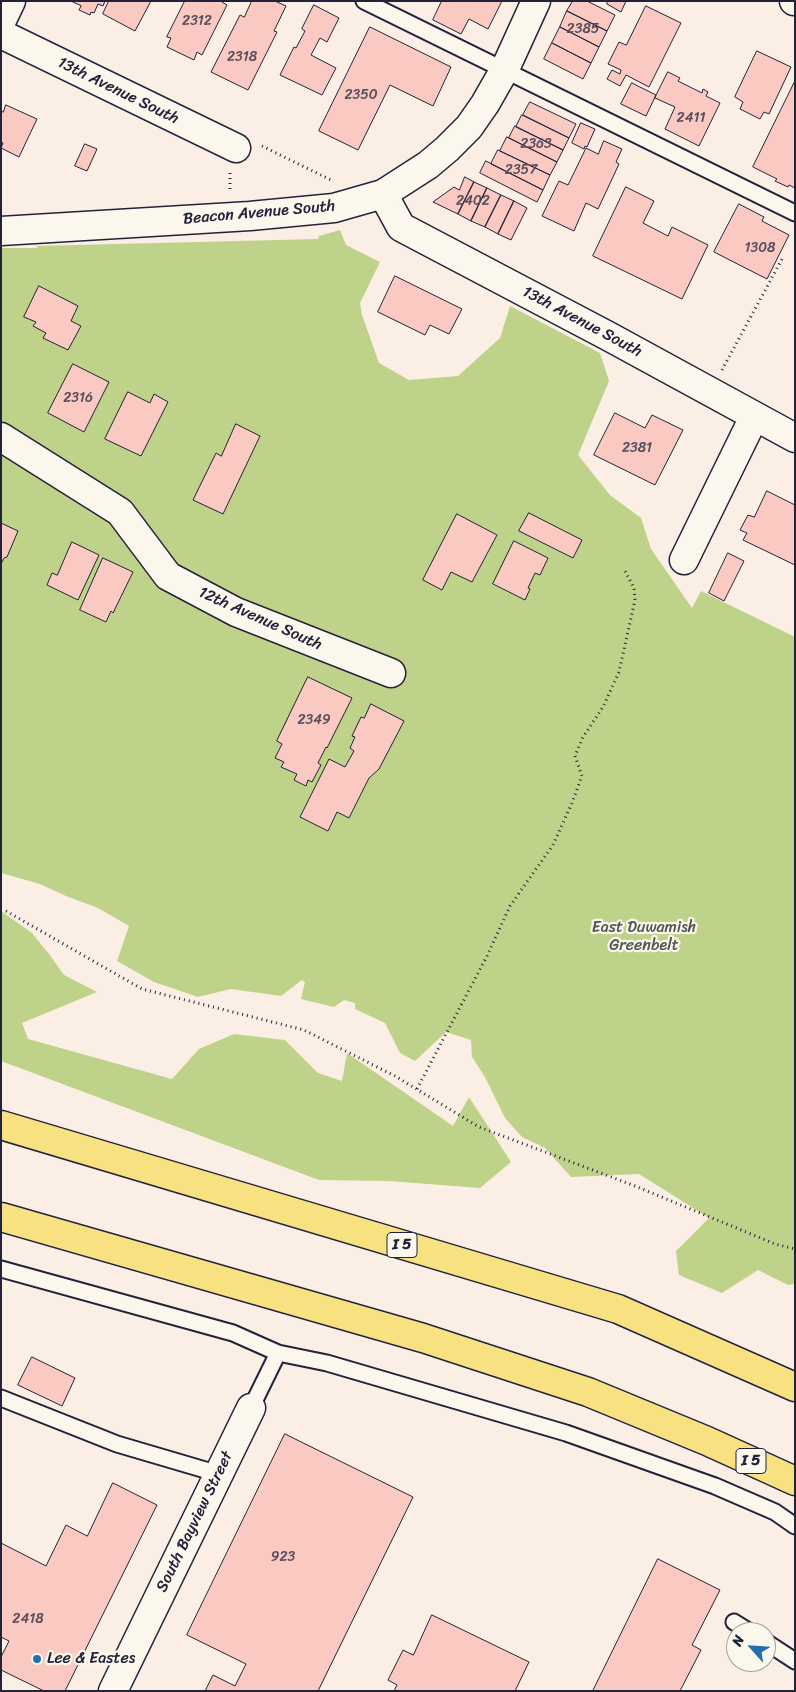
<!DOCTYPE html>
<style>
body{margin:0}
#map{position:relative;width:796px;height:1692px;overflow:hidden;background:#fbeee4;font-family:Sriracha,sans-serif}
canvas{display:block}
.frame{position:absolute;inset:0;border:2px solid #22223b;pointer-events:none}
.north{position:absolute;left:726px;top:1622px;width:50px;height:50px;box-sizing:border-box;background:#fbf7ec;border:1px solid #a4a2a5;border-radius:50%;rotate:296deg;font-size:14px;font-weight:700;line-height:20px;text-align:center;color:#22223b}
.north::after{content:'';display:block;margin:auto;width:18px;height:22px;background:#1f6fb2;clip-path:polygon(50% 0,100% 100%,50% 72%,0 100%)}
</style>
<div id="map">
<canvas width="796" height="1692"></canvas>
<div class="frame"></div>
<div class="north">N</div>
</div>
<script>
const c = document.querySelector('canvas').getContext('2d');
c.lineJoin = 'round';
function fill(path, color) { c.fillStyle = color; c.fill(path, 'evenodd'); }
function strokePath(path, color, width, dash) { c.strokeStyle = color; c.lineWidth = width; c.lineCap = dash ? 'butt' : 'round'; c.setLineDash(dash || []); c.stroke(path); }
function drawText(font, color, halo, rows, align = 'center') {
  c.font = font + ' Sriracha,sans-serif'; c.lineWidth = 4.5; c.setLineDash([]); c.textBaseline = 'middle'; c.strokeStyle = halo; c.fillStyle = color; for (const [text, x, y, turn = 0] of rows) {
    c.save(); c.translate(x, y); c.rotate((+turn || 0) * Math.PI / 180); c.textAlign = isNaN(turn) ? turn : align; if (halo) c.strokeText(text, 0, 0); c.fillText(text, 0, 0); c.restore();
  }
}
const green = new Path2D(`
 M 340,230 L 346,245 L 380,262 L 360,303 L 362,315 L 379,363 L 409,380 L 458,376 L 500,338 L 510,306 L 600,353 L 609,381 L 578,455 L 610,495 L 641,518 L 651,549 L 692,608 L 701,591 L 795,637 L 795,1284 L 788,1285 L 758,1270 L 722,1293 L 679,1275 L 676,1251 L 709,1218 L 639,1174 L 571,1177 L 545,1148 L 522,1137 L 505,1118 L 485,1077 L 472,1057 L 471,1040 L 446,1032 L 415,1061 L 400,1053 L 385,1023 L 355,1009 L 355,1003 L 344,1000 L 334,1007 L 301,999 L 305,982 L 302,980 L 281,996 L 231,989 L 198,997 L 154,982 L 117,961 L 129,926 L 98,908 L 66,896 L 40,884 L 1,873 L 1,248 L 39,248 L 35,246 L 318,239 L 319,236 Z
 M 1,911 L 32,933 L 49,954 L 64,975 L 97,992 L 22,1023 L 28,1039 L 172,1079 L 199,1049 L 234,1034 L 285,1040 L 318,1073 L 342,1081 L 347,1053 L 453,1126 L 469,1097 L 511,1162 L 480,1188 L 389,1181 L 319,1180 L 1,1061 Z`);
const building = new Path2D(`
 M 71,1 L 105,1 L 103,6 L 98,4 L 94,13 L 91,12 L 90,15 L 79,10 L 81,6 Z
 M 109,1 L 151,1 L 135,31 L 103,14 Z
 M 185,1 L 222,1 L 222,2 L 227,5 L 202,55 L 197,52 L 194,60 L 167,47 L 171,38 L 167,37 Z
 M 252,1 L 275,1 L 286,6 L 274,31 L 277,32 L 248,90 L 211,72 L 240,15 L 244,17 Z
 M 442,1 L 502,1 L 488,29 L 469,19 L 461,34 L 433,20 Z
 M 573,1 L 587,1 L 615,15 L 607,31 L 567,11 Z
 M 608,1 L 626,1 L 621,12 L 607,4 Z
 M 314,5 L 339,18 L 327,42 L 320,38 L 311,55 L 336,68 L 322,95 L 280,75 L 294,47 L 296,48 L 305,31 L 302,29 Z
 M 646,6 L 681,23 L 649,87 L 626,75 L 620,86 L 607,79 L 612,70 L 620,74 L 621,70 L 608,64 L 619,42 L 626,45 Z
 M 567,11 L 607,31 L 599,47 L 560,27 Z
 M 370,27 L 451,67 L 433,106 L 390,85 L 358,150 L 319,131 Z
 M 560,27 L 599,47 L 591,63 L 552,43 Z
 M 552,43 L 591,63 L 583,79 L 544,59 Z
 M 757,51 L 791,67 L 769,114 L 764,112 L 760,119 L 740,109 L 743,102 L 735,97 Z
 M 668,72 L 680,78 L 678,81 L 702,93 L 703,89 L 708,92 L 706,96 L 720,103 L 699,146 L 665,129 L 675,107 L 655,98 Z
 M 795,81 L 795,188 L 789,185 L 788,187 L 775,181 L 777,179 L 753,167 Z
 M 632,83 L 656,95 L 646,116 L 621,104 Z
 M 530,102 L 576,124 L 569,138 L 523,115 Z
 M 6,105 L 37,119 L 19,157 L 1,148 L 3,143 L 1,142 L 1,111 L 3,112 Z
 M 522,115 L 569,138 L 563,150 L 516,127 Z
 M 581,123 L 595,129 L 587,147 L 585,146 L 584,149 L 572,143 Z
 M 515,126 L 563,150 L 557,162 L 509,138 Z
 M 507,137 L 557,162 L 550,175 L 500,151 Z
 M 604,141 L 622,149 L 616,162 L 619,164 L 598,209 L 586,203 L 574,231 L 542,216 L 559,181 L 568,185 L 586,148 L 598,154 Z
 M 85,144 L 97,149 L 87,171 L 75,166 Z
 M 498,150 L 550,175 L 543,190 L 491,164 Z
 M 486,161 L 543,190 L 537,202 L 480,173 Z
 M 465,177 L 474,182 L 458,214 L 433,202 L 454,187 L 459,190 Z
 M 474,182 L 487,188 L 471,221 L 458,214 Z
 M 626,187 L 654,201 L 643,223 L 668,236 L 672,227 L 708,245 L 682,299 L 593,256 Z
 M 487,188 L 501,195 L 485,227 L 471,221 Z
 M 501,195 L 514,201 L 498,234 L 485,227 Z
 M 514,201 L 527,208 L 511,240 L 498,234 Z
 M 739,204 L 764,217 L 762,221 L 789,235 L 767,279 L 714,252 Z
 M 395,276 L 462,309 L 449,334 L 430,325 L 425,335 L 378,312 Z
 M 39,286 L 78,306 L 71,321 L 81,326 L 68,350 L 43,338 L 46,333 L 33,326 L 36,322 L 24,317 Z
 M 73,364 L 109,382 L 84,432 L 48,413 Z
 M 128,392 L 150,403 L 154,394 L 168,402 L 141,456 L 105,439 Z
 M 615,413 L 645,428 L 652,415 L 683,430 L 655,485 L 594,455 Z
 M 236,424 L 260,436 L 223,514 L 193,500 L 216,453 L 221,456 Z
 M 767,491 L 795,505 L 795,565 L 743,540 L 747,533 L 740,530 L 748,515 L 754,517 Z
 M 529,513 L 582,540 L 573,558 L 519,531 Z
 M 457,514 L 497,535 L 472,582 L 451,572 L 442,590 L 423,580 Z
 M 1,523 L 18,531 L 7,557 L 4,558 L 1,564 Z
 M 514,541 L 548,558 L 540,575 L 535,573 L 528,588 L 530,589 L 525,600 L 493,584 Z
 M 72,542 L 99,555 L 78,600 L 47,585 L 52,573 L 57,575 Z
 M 728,553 L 744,561 L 724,601 L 709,593 Z
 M 103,558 L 133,572 L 113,613 L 111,611 L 106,622 L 80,610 Z
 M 308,677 L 352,698 L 327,748 L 326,747 L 318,763 L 321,765 L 312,782 L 308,780 L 306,786 L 294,780 L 297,774 L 281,767 L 284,762 L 275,758 L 282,744 L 277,741 Z
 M 371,704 L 404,721 L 379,769 L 369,778 L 349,818 L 337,812 L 328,831 L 300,817 L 329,759 L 345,767 L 354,751 L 350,748 L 355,737 L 352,736 L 361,717 L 364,718 Z
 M 32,1357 L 75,1378 L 62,1406 L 18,1385 Z
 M 285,1434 L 413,1497 L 318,1691 L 205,1691 L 213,1675 L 235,1686 L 246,1664 L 187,1635 Z
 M 113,1483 L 157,1505 L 65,1691 L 44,1691 L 1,1670 L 1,1657 L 9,1641 L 1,1637 L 1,1543 L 46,1566 L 66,1525 L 87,1536 Z
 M 658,1559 L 720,1590 L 692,1645 L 701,1650 L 680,1691 L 593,1691 Z
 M 432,1615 L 529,1662 L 515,1691 L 394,1691 L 397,1685 L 388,1680 L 403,1650 L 413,1655 Z`);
const path = new Path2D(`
 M 262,146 L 333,181
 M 230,173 L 230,192
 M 722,370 L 782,259
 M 1,911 L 6,911 L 142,989 L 304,1030 L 395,1076 L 479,1127 L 635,1186 L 775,1244 L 795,1249
 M 417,1089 L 487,956 L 510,906 L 553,845 L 572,803 L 582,776 L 575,756 L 583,737 L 603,707 L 619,672 L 635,600 L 634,588 L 625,571`);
const service = new Path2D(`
 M 364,1 L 795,213
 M 1,1269 L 233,1333 L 278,1353 L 327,1363 L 566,1433 L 715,1486 L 775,1512 L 795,1526
 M 1,1398 L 117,1444 L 219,1474
 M 251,1408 L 278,1353
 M 734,1622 L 750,1632
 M 766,1642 L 795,1661`);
const minor = new Path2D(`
 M 794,1 L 795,1
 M 1,22 L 11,1
 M 1,34 L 236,148
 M 383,194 L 401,227 L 608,336 L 795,438
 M 1,437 L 120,512 L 168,576 L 236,612 L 391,673
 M 684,560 L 754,417
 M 113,1691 L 251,1408`);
const secondary = new Path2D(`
 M 1,231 L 250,216 L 334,208 L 383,194 L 428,165 L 447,149 L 469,127 L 485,104 L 505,69 L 536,1`);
const motorway = new Path2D(`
 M 1,1125 L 618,1309 L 795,1387
 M 1,1217 L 423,1338 L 588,1392 L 707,1441 L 795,1481`);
const markers = [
 [37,1659,5,"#1f6fb2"]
];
const numberNames = [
 ["2312",197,21],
 ["2385",583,29],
 ["2318",242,57],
 ["2350",361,95],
 ["2411",691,118],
 ["2363",536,144],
 ["2357",521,170],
 ["2402",473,201],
 ["1308",760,248],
 ["2316",78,398],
 ["2381",637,448],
 ["2349",314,720],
 ["923",283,1557],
 ["2418",28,1619]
];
const shields = [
 [402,1245,30],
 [751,1461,30]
];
const shieldNames = [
 ["I 5",402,1245],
 ["I 5",751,1461]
];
const streetNames = [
 ["13th Avenue South",118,91,26],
 ["Beacon Avenue South",259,213,-5],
 ["13th Avenue South",582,322,28],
 ["12th Avenue South",260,619,24],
 ["South Bayview Street",195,1522,-64]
];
const parkNames = [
 ["East Duwamish",644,928],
 ["Greenbelt",644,946]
];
const poiNames = [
 ["Lee & Eastes",47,1659]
];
fill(green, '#bed389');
fill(building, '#facac2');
strokePath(building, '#22223b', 1);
strokePath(service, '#22223b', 19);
strokePath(minor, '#22223b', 31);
strokePath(secondary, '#22223b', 31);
strokePath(motorway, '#22223b', 31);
strokePath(path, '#22223b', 3, [1, 4]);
strokePath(service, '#fbf7ec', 15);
strokePath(minor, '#fbf7ec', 28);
strokePath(secondary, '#fbf7ec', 28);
strokePath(motorway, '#f8e181', 28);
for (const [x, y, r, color] of markers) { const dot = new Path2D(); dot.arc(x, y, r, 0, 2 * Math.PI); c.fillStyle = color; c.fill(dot); strokePath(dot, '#fbf7ec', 2); }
drawText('14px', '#584c5d', null, numberNames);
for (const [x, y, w] of shields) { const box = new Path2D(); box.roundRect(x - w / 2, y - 12.5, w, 25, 4); c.fillStyle = '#fbf7ec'; c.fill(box); strokePath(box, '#22223b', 1); }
drawText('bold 15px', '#22223b', null, shieldNames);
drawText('16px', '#22223b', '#fbf7ec', streetNames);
drawText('16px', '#515752', '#fbf7ec', parkNames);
drawText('16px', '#22223b', '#fbf7ec', poiNames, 'left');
</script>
